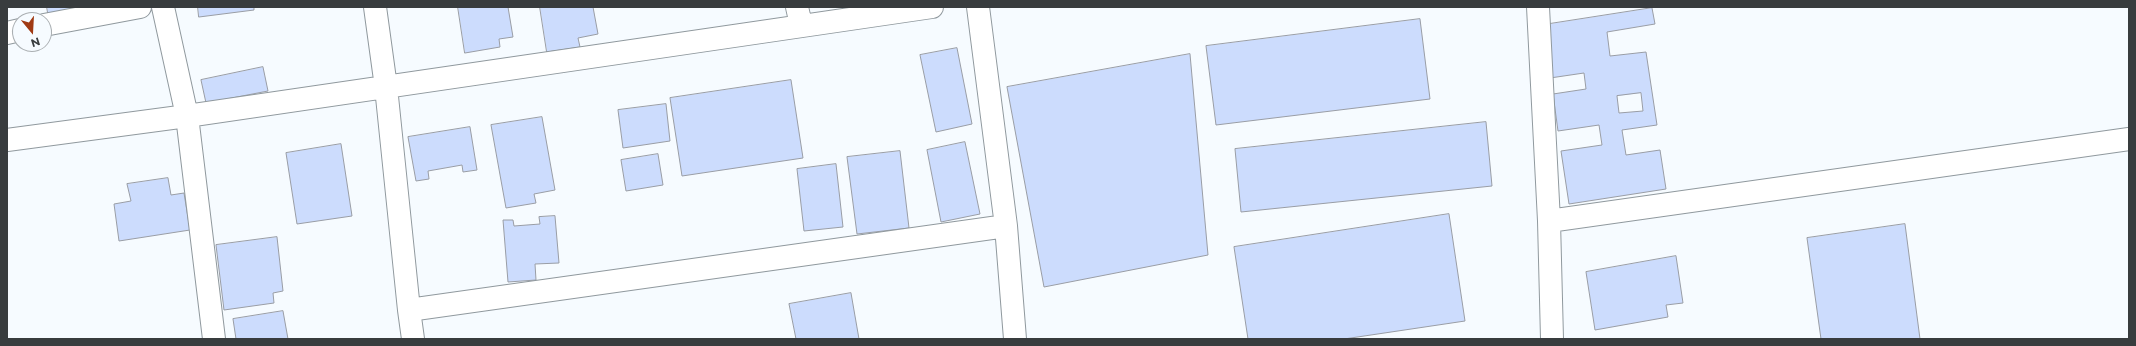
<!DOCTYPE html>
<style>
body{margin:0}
#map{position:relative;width:2136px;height:346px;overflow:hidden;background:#f6fbff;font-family:Montserrat,sans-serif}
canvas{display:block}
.frame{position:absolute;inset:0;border:8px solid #383c3e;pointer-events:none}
.north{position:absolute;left:12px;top:12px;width:40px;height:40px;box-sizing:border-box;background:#f6fbff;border:1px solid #aaafb2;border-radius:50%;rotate:162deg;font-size:11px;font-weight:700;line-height:16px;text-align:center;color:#383c3e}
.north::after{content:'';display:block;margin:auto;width:14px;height:18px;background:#a03a13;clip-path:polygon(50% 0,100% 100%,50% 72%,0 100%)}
</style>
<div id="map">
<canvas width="2136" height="346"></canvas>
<div class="frame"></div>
<div class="north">N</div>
</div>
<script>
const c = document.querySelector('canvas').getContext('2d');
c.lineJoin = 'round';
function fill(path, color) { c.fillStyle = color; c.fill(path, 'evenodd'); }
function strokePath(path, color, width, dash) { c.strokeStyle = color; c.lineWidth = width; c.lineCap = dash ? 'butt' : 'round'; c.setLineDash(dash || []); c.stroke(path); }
const building = new Path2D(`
 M 47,7 L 86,7 L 49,19 Z
 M 198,7 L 254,7 L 254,10 L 199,17 Z
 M 458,7 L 508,7 L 513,37 L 499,39 L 500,47 L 465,53 Z
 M 540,7 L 593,7 L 598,34 L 578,38 L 580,47 L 547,52 Z
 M 1652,8 L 1655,24 L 1607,32 L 1610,56 L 1646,52 L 1657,125 L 1622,130 L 1626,155 L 1660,150 L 1666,189 L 1569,204 L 1561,151 L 1602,145 L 1599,125 L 1558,131 L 1553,94 L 1586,89 L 1584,73 L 1550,78 L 1543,25 ZM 1641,93 L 1643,111 L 1619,113 L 1617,96 Z
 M 1420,19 L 1430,99 L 1216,125 L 1206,46 Z
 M 957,48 L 972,124 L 936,132 L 920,55 Z
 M 1190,54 L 1208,255 L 1044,287 L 1007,87 Z
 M 263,67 L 268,91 L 206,103 L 201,80 Z
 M 791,80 L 803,158 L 682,176 L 670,98 Z
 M 666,104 L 670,141 L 623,148 L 618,110 Z
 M 542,117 L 555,190 L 534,194 L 536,203 L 506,208 L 491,125 Z
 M 1486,122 L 1492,186 L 1241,212 L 1235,149 Z
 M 470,127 L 477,170 L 463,172 L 462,165 L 428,171 L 429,179 L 416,181 L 408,137 Z
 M 965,142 L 980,214 L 941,222 L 927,150 Z
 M 341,144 L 352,216 L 297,224 L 286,153 Z
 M 900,151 L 909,228 L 857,234 L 847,157 Z
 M 658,154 L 663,185 L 626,191 L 621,160 Z
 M 836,164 L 843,227 L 804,231 L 797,169 Z
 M 168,178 L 171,195 L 184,193 L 190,230 L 119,241 L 114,204 L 131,201 L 127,184 Z
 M 1449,214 L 1465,321 L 1344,339 L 1248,339 L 1234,247 Z
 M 555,216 L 559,263 L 535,264 L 536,280 L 508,282 L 503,220 L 513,220 L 514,226 L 540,224 L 539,217 Z
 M 1905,224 L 1920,339 L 1821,339 L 1807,238 Z
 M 277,237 L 283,291 L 273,293 L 274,303 L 224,310 L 216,245 Z
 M 1676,256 L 1683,303 L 1666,305 L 1668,317 L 1595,330 L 1586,272 Z
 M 851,293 L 859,339 L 796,339 L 789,304 Z
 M 283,311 L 288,339 L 236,339 L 233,319 Z`);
const street = new Path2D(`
 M 163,7 L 187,116 L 214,339
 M 375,7 L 386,87 L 409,310
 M 797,7 L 801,25
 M 978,7 L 1006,226 L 1015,339
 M 1538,7 L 1549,221 L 1552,339
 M 44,25 L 140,7
 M 7,33 L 20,30
 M 7,140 L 187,116 L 932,7
 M 1549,221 L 2129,139
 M 413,339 L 409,310 L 1006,226`);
fill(building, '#ccdcfd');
strokePath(building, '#999da5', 1);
strokePath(street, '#90999e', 24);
strokePath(street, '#fff', 22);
</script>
